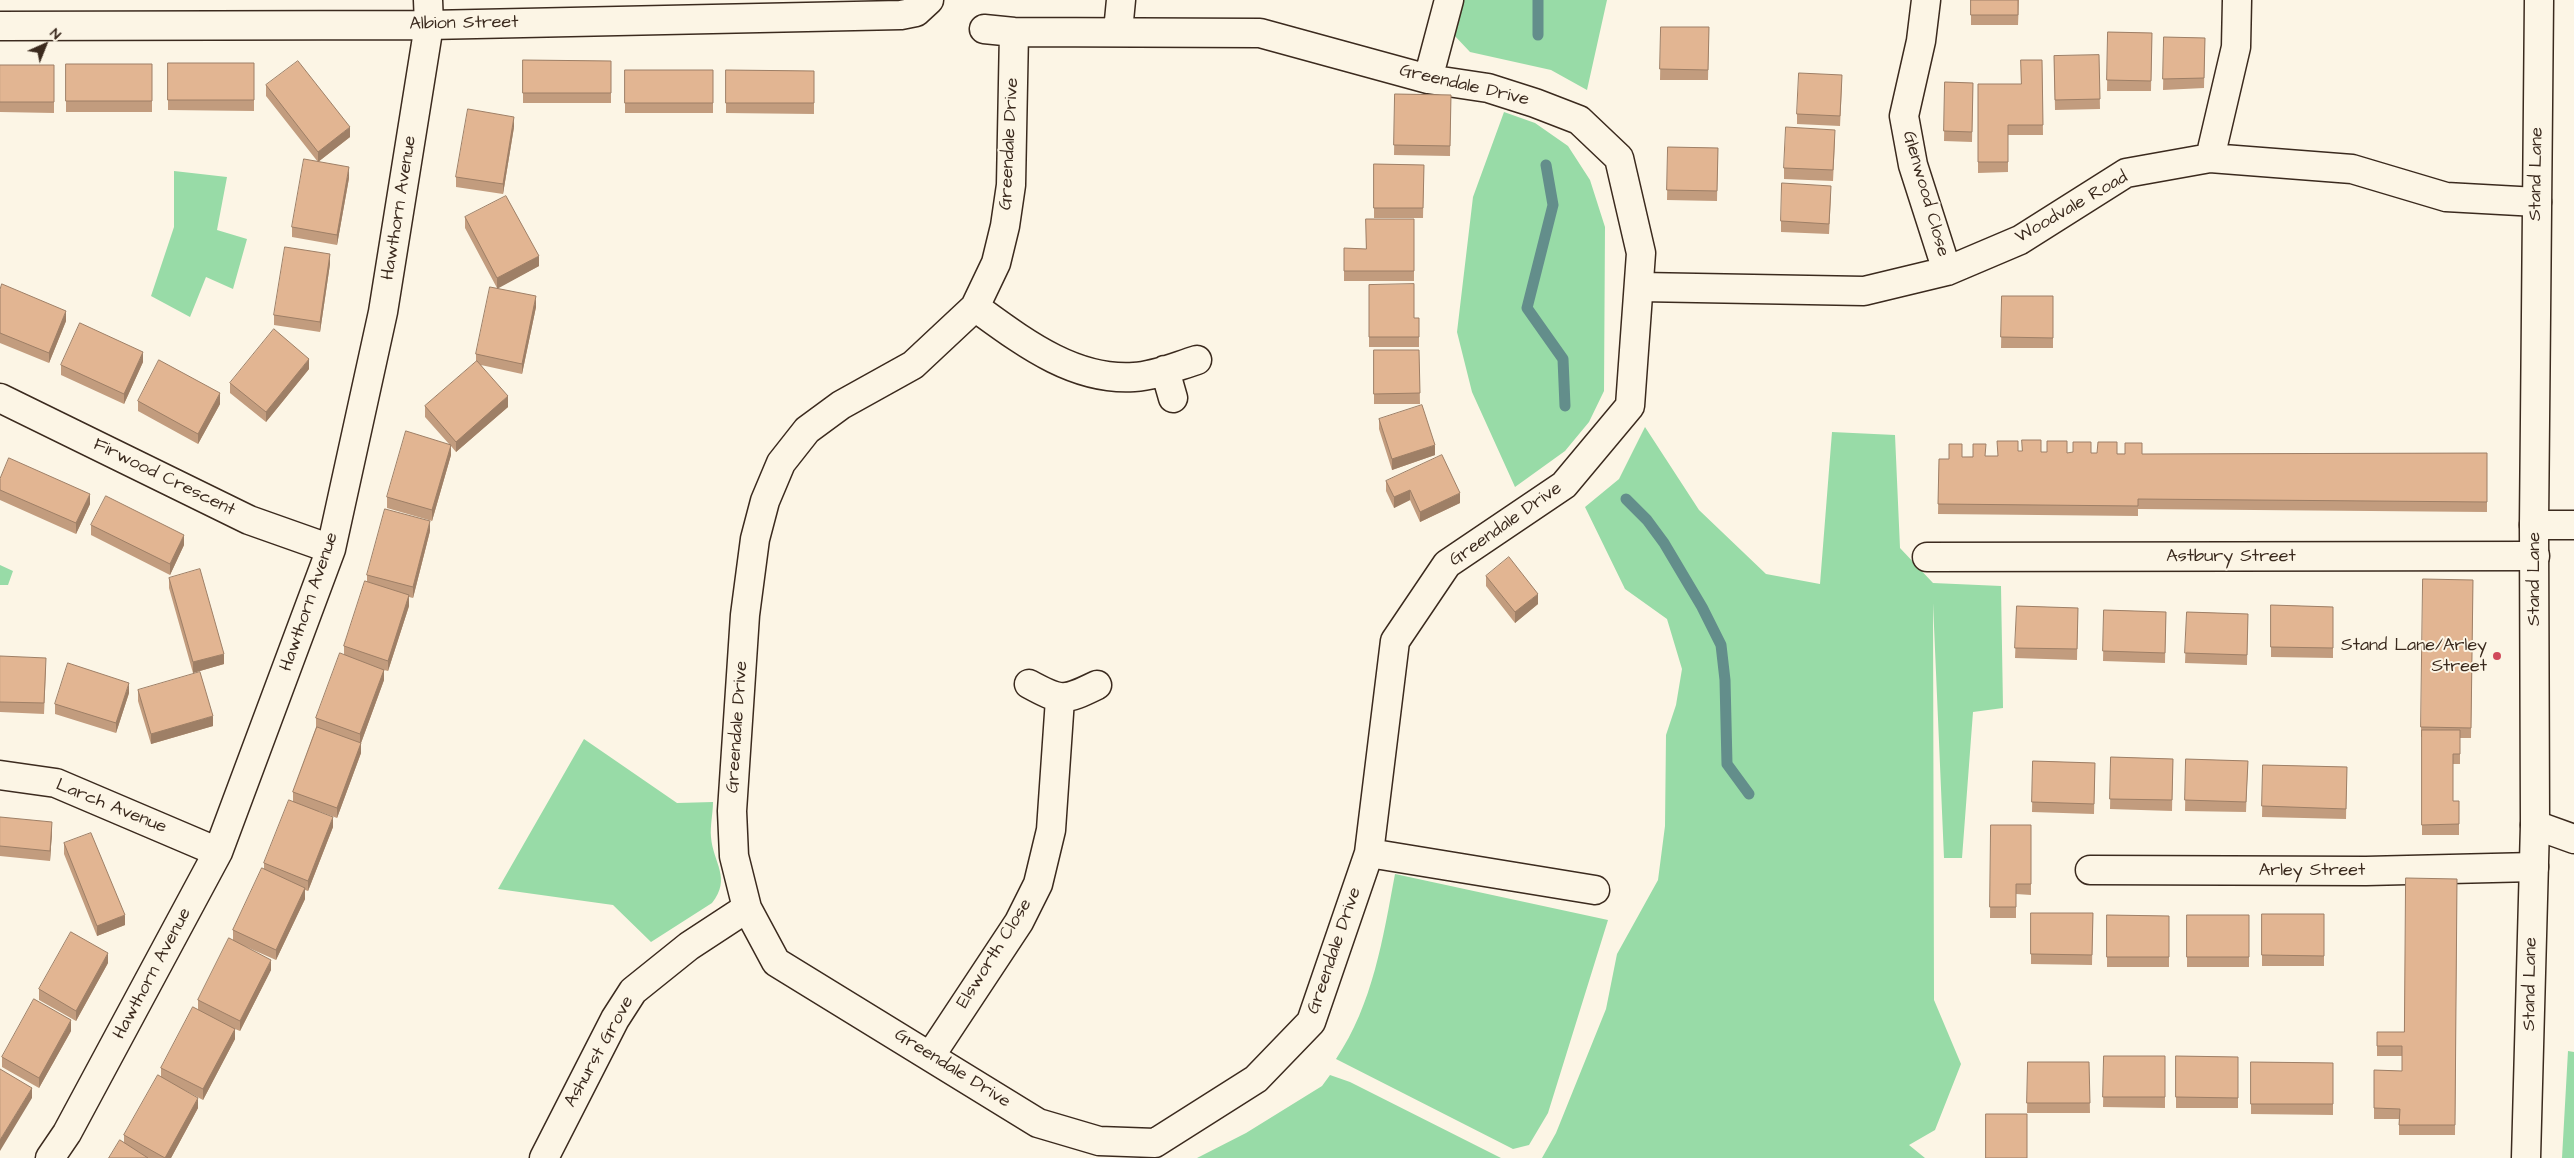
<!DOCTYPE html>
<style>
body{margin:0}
#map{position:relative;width:2574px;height:1158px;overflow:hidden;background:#fcf5e5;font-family:"Architects Daughter",sans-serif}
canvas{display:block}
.north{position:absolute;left:20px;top:20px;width:50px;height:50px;-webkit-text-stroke:4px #fcf5e5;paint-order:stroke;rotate:44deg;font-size:14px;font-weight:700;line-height:20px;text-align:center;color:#3b2a1e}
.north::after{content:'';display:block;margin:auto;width:18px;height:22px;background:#3b2a1e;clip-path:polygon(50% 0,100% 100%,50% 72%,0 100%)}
</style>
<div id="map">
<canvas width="2574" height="1158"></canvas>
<div class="north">N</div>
</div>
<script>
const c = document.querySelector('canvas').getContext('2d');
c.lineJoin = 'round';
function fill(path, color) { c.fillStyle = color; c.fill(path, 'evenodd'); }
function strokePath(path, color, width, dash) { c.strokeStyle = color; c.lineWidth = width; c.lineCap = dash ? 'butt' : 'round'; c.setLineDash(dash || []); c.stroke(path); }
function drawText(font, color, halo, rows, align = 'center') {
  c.font = font + ' "Architects Daughter",sans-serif'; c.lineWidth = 4; c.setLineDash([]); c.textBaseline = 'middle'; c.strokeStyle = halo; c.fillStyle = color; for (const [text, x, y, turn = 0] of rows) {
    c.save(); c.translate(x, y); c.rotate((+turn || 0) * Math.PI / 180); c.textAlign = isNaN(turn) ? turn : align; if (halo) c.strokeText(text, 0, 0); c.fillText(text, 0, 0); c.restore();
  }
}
const green = new Path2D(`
 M 1457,0 L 1607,0 L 1587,90 L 1551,70 L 1470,52 L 1453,34 Z
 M 1504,112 L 1535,123 L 1568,146 L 1590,180 L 1605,227 L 1604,391 L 1589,422 L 1565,451 L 1515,487 L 1472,392 L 1457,332 L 1473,197 Z
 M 174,171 L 227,177 L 217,230 L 247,239 L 233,289 L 206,277 L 190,317 L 151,296 L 174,227 Z
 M 1645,427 L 1699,510 L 1766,574 L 1820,584 L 1832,432 L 1895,435 L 1900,548 L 1933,583 L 2001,586 L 2003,708 L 1973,712 L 1962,858 L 1944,858 L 1933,603 L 1934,1000 L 1961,1064 L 1935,1130 L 1909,1145 L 1925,1158 L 1542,1158 L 1556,1133 L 1606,1009 L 1617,954 L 1658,880 L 1665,826 L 1666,735 L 1676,705 L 1682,669 L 1667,619 L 1625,589 L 1585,507 L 1619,479 Z
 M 0,565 L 13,571 L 8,585 L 0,585 Z
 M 584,739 L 677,803 L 713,802 C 713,813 710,826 711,837 C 713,863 732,878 712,903 L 651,942 L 613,905 L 498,889 Z
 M 1395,874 L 1608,920 L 1548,1113 L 1529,1145 L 1513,1149 L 1336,1059 C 1373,1004 1383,938 1395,874 Z
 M 2568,1051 L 2574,1052 L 2574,1158 L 2562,1158 Z
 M 1330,1075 L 1350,1082 L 1501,1158 L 1197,1158 L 1246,1133 L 1322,1086 Z`);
const stream = new Path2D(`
 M 1538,0 L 1538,35
 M 1546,165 L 1553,205 L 1527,308 L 1563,359 L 1565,406
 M 1626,499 L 1647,520 L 1664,543 L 1702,607 L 1721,645 L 1725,680 L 1727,764 L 1749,794`);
const street = new Path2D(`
 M 1926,0 L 1921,41 L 1904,116 L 1913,165 L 1947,271
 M 0,26 L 429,25 L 901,15 L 916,12 L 929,0
 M 984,29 L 1014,32 L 1260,33 L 1428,79 L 1488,88 L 1535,103 L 1579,120 L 1619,158 L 1641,253 L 1630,406 L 1564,485 L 1447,564 L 1395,641 L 1369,853 L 1311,1022 L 1256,1079 L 1155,1143 L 1099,1141 L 1038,1123 L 776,962 L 747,908 L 734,856 L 732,811 L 745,615 L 755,539 L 765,501 L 781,463 L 807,430 L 841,405 L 913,365 L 975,307 L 996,263 L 1005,226 L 1011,185 L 1014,32
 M 1118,31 L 1121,0
 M 1428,79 L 1449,0
 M 2210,158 L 2236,47 L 2237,0
 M 1641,287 L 1864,291 L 1947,271 L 2020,240 L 2126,173 L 2210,158 L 2352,169 L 2446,197 L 2537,202
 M 975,307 C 1022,341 1073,381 1134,377 C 1155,376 1177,366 1197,360
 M 1165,370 L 1173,398
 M 0,398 L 249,520 L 331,549
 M 2534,525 L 2574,525
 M 1927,557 L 2535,556
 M 1029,684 C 1062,702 1064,701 1097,685
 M 0,775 L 56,783 L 218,852
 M 2535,825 L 2574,839
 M 1369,853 L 1595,890
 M 2090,870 L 2366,871 L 2534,867
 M 931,1055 L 1019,922 L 1038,884 L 1051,830 L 1060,699
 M 50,1158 L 67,1133 L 218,852 L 331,549 L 383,312 L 429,25 L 428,0
 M 544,1158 L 615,1019 L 633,991 L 689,946 L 747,908`);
const secondary = new Path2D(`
 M 2526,1158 L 2535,825 L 2534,525 L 2539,0`);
const wall = new Path2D(`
 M 1971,0 L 2019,0 L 2018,25 L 1971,25 Z
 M 1661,27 L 1709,27 L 1708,80 L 1660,80 Z
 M 2108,32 L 2152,33 L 2151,91 L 2107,91 Z
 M 2164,37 L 2205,38 L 2204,88 L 2163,90 Z
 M 2099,55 L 2100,109 L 2055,110 L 2054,56 Z
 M 523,60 L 611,61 L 611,103 L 523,103 Z
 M 2042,60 L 2043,135 L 2008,135 L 2008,172 L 1978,173 L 1978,84 L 2021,84 Z
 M 168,63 L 254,63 L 254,111 L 168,110 Z
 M 66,64 L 152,64 L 152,112 L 66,112 Z
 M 0,65 L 54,65 L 54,113 L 0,112 Z
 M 625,70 L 713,70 L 713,113 L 625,113 Z
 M 726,70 L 814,71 L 814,114 L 726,113 Z
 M 1945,82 L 1973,83 L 1972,142 L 1944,141 Z
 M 266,85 L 350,137 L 318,162 L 266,96 Z
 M 1842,85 L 1840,126 L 1797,124 L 1797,114 Z
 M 1395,94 L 1451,95 L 1450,156 L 1394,155 Z
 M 514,127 L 503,194 L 456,187 L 456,177 Z
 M 1835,140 L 1833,181 L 1784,179 L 1784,168 Z
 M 1668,147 L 1718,148 L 1717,201 L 1667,200 Z
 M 1374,164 L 1424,165 L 1423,218 L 1374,218 Z
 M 349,178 L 337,245 L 292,237 L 292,227 Z
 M 1831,196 L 1829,234 L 1781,232 L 1781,221 Z
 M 465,217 L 539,266 L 497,288 L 536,307 L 522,374 L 481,365 L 508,407 L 456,452 L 451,446 L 451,455 L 432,521 L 387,508 L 387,497 L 449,444 L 425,417 L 425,406 L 476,362 L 476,354 L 497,288 L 465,228 Z
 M 1414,219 L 1414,281 L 1344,281 L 1344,248 L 1366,249 Z
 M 330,264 L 320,332 L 274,325 L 274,315 Z
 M 1369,285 L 1414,318 L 1419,318 L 1419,347 L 1369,347 Z
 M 0,290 L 66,321 L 49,363 L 0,343 Z
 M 2002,296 L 2053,296 L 2053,348 L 2001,348 Z
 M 1374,350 L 1419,350 L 1420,404 L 1374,404 Z
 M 143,362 L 124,404 L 61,375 L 61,365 Z
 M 309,369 L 266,422 L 230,393 L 230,383 Z
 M 138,401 L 220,404 L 198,444 L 138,411 Z
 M 1379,419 L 1435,455 L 1392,470 L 1379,429 Z
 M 2018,451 L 2067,453 L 2142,454 L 2487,453 L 2487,512 L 2138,509 L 2138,516 L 1938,514 L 1939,459 L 1949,459 L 1962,457 L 1997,456 Z
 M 0,479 L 90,504 L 76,534 L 0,500 Z
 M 1386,481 L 1460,503 L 1420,522 L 1410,500 L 1394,508 L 1386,491 Z
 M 91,525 L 184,545 L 170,575 L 91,535 Z
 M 430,531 L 413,598 L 409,597 L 409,606 L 388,671 L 384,670 L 384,680 L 361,743 L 361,753 L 337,818 L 318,811 L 333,827 L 308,891 L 305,890 L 305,899 L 276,960 L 242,945 L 271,970 L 240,1031 L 235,1029 L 235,1039 L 203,1100 L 184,1090 L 198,1108 L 171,1158 L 109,1158 L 124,1142 L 124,1135 L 161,1077 L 161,1068 L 198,1010 L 198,1000 L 233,940 L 233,930 L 264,869 L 264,863 L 293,801 L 293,792 L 316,728 L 316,718 L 344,655 L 344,646 L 367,581 L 367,575 Z
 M 1486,576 L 1538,604 L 1515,623 L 1486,586 Z
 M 169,578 L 224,664 L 193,673 L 169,588 Z
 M 2473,580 L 2471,738 L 2460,738 L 2460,764 L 2453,764 L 2453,801 L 2459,801 L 2459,835 L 2422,835 L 2422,737 L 2421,737 L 2421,727 Z
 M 2271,605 L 2333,607 L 2333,658 L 2271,657 Z
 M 2017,606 L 2078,608 L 2077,660 L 2015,658 Z
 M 2104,610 L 2166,612 L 2165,663 L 2103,661 Z
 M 2187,612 L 2248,614 L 2247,665 L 2185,663 Z
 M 0,656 L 46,668 L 44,714 L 0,712 Z
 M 138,690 L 213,726 L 151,744 L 138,701 Z
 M 129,693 L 116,733 L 55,714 L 55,704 Z
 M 2111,757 L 2173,759 L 2172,811 L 2110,809 Z
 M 2186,759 L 2248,761 L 2246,812 L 2185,811 Z
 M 2033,761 L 2095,763 L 2094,814 L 2032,812 Z
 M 2263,765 L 2347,767 L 2346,819 L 2262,817 Z
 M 0,817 L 52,832 L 50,861 L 0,856 Z
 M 1991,825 L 2031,825 L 2031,895 L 2016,894 L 2016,918 L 1990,918 Z
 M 64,843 L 125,925 L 97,936 L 64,854 Z
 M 2457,879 L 2455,1135 L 2399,1135 L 2399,1119 L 2374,1119 L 2374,1070 L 2402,1071 L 2402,1056 L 2377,1056 L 2377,1032 L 2404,1032 Z
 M 2031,913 L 2093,913 L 2092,965 L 2031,964 Z
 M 2262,914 L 2324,914 L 2324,966 L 2262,966 Z
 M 2107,915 L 2169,916 L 2169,967 L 2107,967 Z
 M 2187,915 L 2249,915 L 2249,967 L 2187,967 Z
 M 108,963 L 76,1021 L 39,1000 L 39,989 Z
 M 71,1031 L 39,1088 L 2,1067 L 2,1057 Z
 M 2104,1056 L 2165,1056 L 2165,1108 L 2103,1107 Z
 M 2176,1056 L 2238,1057 L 2238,1108 L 2176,1108 Z
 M 2028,1062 L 2089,1062 L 2090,1113 L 2027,1113 Z
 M 2251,1062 L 2333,1063 L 2333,1115 L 2251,1114 Z`);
const shadedWall = new Path2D(`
 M 514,117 L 514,127 L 503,194 L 503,184 Z
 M 350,127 L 350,137 L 318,162 L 318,152 Z
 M 349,167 L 349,178 L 337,245 L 337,235 Z
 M 330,254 L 330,264 L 320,332 L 320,322 Z
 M 539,256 L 539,266 L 497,289 L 497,278 Z
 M 536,296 L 536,307 L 522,374 L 522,364 Z
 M 66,311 L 66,321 L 49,363 L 49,353 Z
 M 143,352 L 143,362 L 124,404 L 124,394 Z
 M 309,359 L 309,369 L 266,422 L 266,412 Z
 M 220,393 L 220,404 L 198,444 L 198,434 Z
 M 508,396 L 508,407 L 456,452 L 456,442 Z
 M 451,445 L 451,455 L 432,521 L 432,510 Z
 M 1435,445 L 1435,455 L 1392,470 L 1392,459 Z
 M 1410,490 L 1410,500 L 1394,508 L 1394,497 Z
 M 1460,493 L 1460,503 L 1420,522 L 1420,512 Z
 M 90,494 L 90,504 L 76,534 L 76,523 Z
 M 430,521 L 430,531 L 413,598 L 413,587 Z
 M 184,535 L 184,545 L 170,575 L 170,564 Z
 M 1538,594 L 1538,604 L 1515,623 L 1515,612 Z
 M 409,595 L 409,606 L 388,671 L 388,661 Z
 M 224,654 L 224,664 L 193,673 L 193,662 Z
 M 384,670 L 384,680 L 361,743 L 361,753 L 337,818 L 337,808 L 360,744 L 360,734 Z
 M 129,683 L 129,693 L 116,733 L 116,723 Z
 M 213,716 L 213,726 L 151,744 L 151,734 Z
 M 333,817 L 333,827 L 308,891 L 308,881 Z
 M 52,822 L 52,832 L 50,861 L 50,851 Z
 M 305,888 L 305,899 L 276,960 L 276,950 Z
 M 125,915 L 125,925 L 97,936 L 97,926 Z
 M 108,953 L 108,963 L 76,1021 L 76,1011 Z
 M 271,960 L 271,970 L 240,1031 L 240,1021 Z
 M 71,1020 L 71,1031 L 39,1088 L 39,1078 Z
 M 235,1029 L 235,1039 L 203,1100 L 203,1089 Z
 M 32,1088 L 32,1098 L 0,1151 L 0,1140 Z
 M 198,1098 L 198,1108 L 171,1158 L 165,1158 Z`);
const building = new Path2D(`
 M 1971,0 L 2018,0 L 2018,15 L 1971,15 Z
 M 1661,27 L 1709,27 L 1708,70 L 1660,69 Z
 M 2108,32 L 2152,33 L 2151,81 L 2107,80 Z
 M 2164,37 L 2205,38 L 2204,78 L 2163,79 Z
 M 2099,55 L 2100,99 L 2055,100 L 2054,56 Z
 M 523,60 L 611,61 L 611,93 L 523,93 Z
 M 2021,60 L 2042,60 L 2043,125 L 2008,125 L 2008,162 L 1978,162 L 1978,84 L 2021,84 Z
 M 298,61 L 350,127 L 318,152 L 266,85 Z
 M 168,63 L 254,63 L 254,100 L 168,100 Z
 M 66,64 L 152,64 L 152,101 L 66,101 Z
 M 0,65 L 54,65 L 54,102 L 0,102 Z
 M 625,70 L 713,70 L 713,103 L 625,103 Z
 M 726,70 L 814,71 L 814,103 L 726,103 Z
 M 1799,73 L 1842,75 L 1840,116 L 1797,114 Z
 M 1945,82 L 1973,83 L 1972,132 L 1944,131 Z
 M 1395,94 L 1451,95 L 1450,146 L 1394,145 Z
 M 468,109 L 514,117 L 503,184 L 456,177 Z
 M 1786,127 L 1835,130 L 1833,170 L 1784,168 Z
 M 1668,147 L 1718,148 L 1717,191 L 1667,190 Z
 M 304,159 L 349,167 L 337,235 L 292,227 Z
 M 1374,164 L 1424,165 L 1423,208 L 1374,208 Z
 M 1782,183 L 1831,186 L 1829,224 L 1781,221 Z
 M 506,196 L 539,256 L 497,278 L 465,217 Z
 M 1366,219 L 1414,219 L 1414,271 L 1344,271 L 1344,248 L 1366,249 Z
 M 285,247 L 330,254 L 320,322 L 274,315 Z
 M 2,284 L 66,311 L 49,353 L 0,333 L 0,290 Z
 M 1414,284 L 1414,318 L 1419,318 L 1419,337 L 1369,337 L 1369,285 Z
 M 490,287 L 536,296 L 522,364 L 476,354 Z
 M 2002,296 L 2053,296 L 2053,338 L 2001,337 Z
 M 80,323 L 143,352 L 124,394 L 61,365 Z
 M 274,329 L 309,359 L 266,412 L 230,383 Z
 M 1374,350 L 1419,350 L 1420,393 L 1374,394 Z
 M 159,360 L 220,393 L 198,434 L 138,401 Z
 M 477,361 L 508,396 L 456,442 L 425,406 Z
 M 1422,405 L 1435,445 L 1392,459 L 1379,419 Z
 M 406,431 L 451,445 L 432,510 L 387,497 Z
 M 2022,440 L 2041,440 L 2041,452 L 2047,452 L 2047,441 L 2067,441 L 2067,453 L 2073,452 L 2073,442 L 2091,442 L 2091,453 L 2097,453 L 2098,442 L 2117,442 L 2117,454 L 2125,454 L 2125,443 L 2142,443 L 2142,454 L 2487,453 L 2487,502 L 2138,499 L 2138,506 L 1938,504 L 1939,459 L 1949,459 L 1949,444 L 1962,444 L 1962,457 L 1973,457 L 1973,444 L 1986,444 L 1985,456 L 1998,456 L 1997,441 L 2018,441 L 2018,451 L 2022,451 Z
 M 1442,455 L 1460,493 L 1420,512 L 1410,490 L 1394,497 L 1386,481 Z
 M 9,458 L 90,494 L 76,523 L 0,490 L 0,479 Z
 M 106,496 L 184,535 L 170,564 L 91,525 Z
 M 385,509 L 430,521 L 413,587 L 367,575 Z
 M 1509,557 L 1538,594 L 1515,612 L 1486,576 Z
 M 200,569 L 224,654 L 193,662 L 169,578 Z
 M 2423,579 L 2473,580 L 2471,728 L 2421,727 Z
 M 365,581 L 409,595 L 388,661 L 344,646 Z
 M 2271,605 L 2333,607 L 2333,648 L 2271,647 Z
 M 2017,606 L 2078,608 L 2077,649 L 2015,648 Z
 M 2104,610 L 2166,612 L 2165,653 L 2103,651 Z
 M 2187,612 L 2248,614 L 2247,655 L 2185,653 Z
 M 340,653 L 384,670 L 360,734 L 316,718 Z
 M 0,656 L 46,658 L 44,703 L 0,702 Z
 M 68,663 L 129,683 L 116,723 L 55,704 Z
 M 200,672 L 213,716 L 151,734 L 138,690 Z
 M 317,727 L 361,743 L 337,808 L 293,792 Z
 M 2422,730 L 2460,730 L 2460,754 L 2453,754 L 2453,801 L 2459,801 L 2459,824 L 2422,825 Z
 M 2111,757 L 2173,759 L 2172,800 L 2110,799 Z
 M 2186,759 L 2248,761 L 2246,802 L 2185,800 Z
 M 2033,761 L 2095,763 L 2094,804 L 2032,802 Z
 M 2263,765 L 2347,767 L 2346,809 L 2262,806 Z
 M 289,800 L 333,817 L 308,881 L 264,863 Z
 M 0,817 L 52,822 L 50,851 L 0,846 Z
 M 1991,825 L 2031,825 L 2031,884 L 2016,884 L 2016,907 L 1990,907 Z
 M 91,833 L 125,915 L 97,926 L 64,843 Z
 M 262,868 L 305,888 L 276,950 L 233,930 Z
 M 2406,878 L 2457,879 L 2455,1125 L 2399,1125 L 2400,1109 L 2374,1108 L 2374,1070 L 2402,1071 L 2402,1046 L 2377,1046 L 2377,1032 L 2404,1032 Z
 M 2031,913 L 2093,913 L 2092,955 L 2031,954 Z
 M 2262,914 L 2324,914 L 2324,956 L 2262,955 Z
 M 2107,915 L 2169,916 L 2169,957 L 2107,957 Z
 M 2187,915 L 2249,915 L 2249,957 L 2187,957 Z
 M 71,932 L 108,953 L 76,1011 L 39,989 Z
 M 229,938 L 271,960 L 240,1021 L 198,1000 Z
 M 34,999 L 71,1020 L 39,1078 L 2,1057 Z
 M 193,1007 L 235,1029 L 203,1089 L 161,1068 Z
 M 2104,1056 L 2165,1056 L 2165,1097 L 2103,1097 Z
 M 2176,1056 L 2238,1057 L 2238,1098 L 2176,1097 Z
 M 2028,1062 L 2089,1062 L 2090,1103 L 2027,1103 Z
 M 2251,1062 L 2333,1063 L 2333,1104 L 2251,1104 Z
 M 0,1069 L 32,1088 L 0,1140 Z
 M 158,1075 L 198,1098 L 165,1158 L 124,1135 Z
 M 1986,1114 L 2027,1114 L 2027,1158 L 1986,1158 Z
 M 120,1140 L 148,1158 L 109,1158 Z`);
const markers = [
 [2497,656,5,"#d1495b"]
];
const streetNames = [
 ["Albion Street",464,24,-1],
 ["Greendale Drive",1464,86,13],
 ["Greendale Drive",1010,144,-87],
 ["Stand Lane",2537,174,-89],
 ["Glenwood Close",1925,194,74],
 ["Hawthorn Avenue",400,208,-81],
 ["Woodvale Road",2072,208,-30],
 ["Firwood Crescent",164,478,26],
 ["Greendale Drive",1506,525,-35],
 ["Astbury Street",2231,557],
 ["Stand Lane",2535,579,-90],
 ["Hawthorn Avenue",310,602,-71],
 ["Greendale Drive",738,727,-86],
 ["Larch Avenue",111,807,22],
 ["Arley Street",2312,871],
 ["Greendale Drive",1335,951,-71],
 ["Elsworth Close",995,954,-58],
 ["Hawthorn Avenue",153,974,-62],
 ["Stand Lane",2531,984,-89],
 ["Ashurst Grove",600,1052,-61],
 ["Greendale Drive",952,1069,32]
];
const poiNames = [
 ["Stand Lane/Arley",2487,646],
 ["Street",2487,667]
];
fill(green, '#98dba7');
strokePath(stream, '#638e8b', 11);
strokePath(street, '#3b2a1e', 31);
strokePath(secondary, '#3b2a1e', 31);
strokePath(street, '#fcf5e5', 28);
strokePath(secondary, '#fcf5e5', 28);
fill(wall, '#c29c7e');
fill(shadedWall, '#9e7f66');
fill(building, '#e2b592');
strokePath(building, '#9e7f66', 1);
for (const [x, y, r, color] of markers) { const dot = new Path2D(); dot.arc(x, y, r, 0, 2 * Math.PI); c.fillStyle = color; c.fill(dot); strokePath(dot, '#fcf5e5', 2); }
drawText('18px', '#3b2a1e', '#fcf5e5', streetNames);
drawText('18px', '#3b2a1e', '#fcf5e5', poiNames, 'right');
</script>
